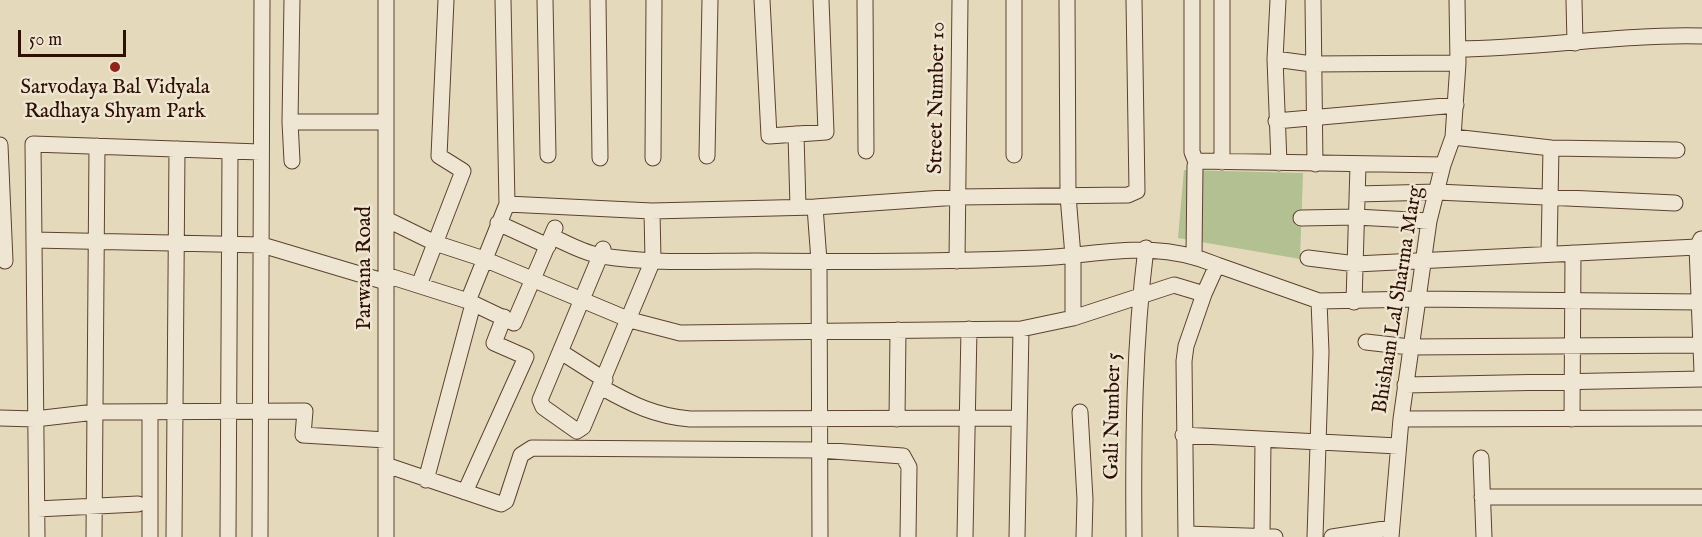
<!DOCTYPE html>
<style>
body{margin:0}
#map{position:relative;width:1702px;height:537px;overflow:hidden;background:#e5d9bb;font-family:"IM FELL English",serif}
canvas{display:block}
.scale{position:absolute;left:18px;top:30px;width:108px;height:27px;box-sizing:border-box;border:3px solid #2f1000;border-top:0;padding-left:8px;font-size:18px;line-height:21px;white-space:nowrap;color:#2f1000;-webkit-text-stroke:4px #eee6d3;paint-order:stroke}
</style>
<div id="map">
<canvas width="1702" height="537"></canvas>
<div class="scale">50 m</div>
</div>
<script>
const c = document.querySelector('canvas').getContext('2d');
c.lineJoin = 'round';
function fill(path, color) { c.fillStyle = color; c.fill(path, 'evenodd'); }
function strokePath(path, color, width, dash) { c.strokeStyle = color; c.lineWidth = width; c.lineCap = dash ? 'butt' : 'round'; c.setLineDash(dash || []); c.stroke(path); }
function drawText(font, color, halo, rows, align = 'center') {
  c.font = font + ' "IM FELL English",serif'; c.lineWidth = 5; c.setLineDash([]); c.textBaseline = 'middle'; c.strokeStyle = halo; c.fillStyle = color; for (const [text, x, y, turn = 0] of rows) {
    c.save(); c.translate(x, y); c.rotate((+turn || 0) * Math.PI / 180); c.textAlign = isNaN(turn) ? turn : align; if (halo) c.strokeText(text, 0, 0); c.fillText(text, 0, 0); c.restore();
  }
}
const green = new Path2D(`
 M 1184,170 L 1303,173 L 1300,259 L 1178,238 Z`);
const street = new Path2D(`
 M 292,0 L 290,122 L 292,161
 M 386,0 L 386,537
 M 545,0 L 548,155
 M 598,0 L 600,158
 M 762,0 L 769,136 L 826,132 L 821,0
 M 865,0 L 866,151
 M 1014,0 L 1014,155
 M 1067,0 L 1068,196 L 1073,256 L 1073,318
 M 1192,0 L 1192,152 L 1196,162
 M 1222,0 L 1222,162
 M 1278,0 L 1275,59 L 1279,163
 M 1313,0 L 1315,164
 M 1574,0 L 1575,43
 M 1458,49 C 1539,48 1621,34 1702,36
 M 1275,59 L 1312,64 L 1458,63
 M 1276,121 L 1456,105
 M 290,122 L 386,122
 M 796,134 L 798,207
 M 1453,137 L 1551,148 L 1677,150
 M 0,145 L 5,261
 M 707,156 L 710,0
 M 653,158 L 654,0
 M 1357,194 L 1437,192 L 1675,203
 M 507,204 L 652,211 L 815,207
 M 1301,218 L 1356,217 L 1429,221
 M 388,220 L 435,243 L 484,259 L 630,320 L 680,333 L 1021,329 L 1073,318 L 1174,285 L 1204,294 L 1217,265 L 1319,301 L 1419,299 L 1699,302
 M 498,223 L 548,246
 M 552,237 C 567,243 585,254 602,256 C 653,264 706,261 757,261 C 851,262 944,262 1038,258 C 1103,255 1154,238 1217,265
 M 1701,239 L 1697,247 L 1702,372
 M 34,240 L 262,245 L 386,282
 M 603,249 L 540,400 L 543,407 L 577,431 L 583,427 L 653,260 L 652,211
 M 1549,254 L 1551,148
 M 1194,255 L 1195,166 L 1197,161 L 1443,165
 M 1308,258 L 1356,264 L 1697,247
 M 957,261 L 960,0
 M 386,275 L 468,301 L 514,323 L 555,228
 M 419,285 L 463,171 L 439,156 L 446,0
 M 468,301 L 507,204 L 503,0
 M 1354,302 L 1358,165
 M 1366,342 L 1410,347 L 1702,345
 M 561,352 L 605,380
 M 1405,385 L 1702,379
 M 601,387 C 631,404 655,416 690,419 L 1019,418
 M 150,412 L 150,537
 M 1080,412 L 1085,499 L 1084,537
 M 0,418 L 35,419 L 95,412 L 305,411 L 303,435 L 386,440
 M 897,419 L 898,330
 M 1401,419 L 1702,418
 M 1572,419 L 1573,253
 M 1183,435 L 1398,446
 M 1481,458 L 1484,537
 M 386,465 L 501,504 L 506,501 L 521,455 L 532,448 L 819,450 L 903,456 L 909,467 L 908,537
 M 426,480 L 473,304
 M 465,492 L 526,357 L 494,343 L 504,317
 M 1482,497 L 1702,497
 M 37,509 L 138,504
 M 1187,534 L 1275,537
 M 37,537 L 33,144 L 260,152
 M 94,537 L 97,146
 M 174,537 L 177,149
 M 228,537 L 230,151
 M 260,537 L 262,0
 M 820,537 L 819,261 L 815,207 L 958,197 L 1128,195 L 1137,191 L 1134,0
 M 965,537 L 969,329
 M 1017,537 L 1021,329
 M 1134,537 C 1133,440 1134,344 1146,248
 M 1186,537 L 1184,361 L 1186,346 L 1204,294
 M 1262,537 L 1263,440
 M 1315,537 L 1321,352 L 1319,301
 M 1332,537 L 1391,528
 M 1391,537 L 1401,419 L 1429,221 L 1443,165 L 1453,137 L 1458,63 L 1457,0`);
const markers = [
 [115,67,6,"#8f2418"]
];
const poiNames = [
 ["Sarvodaya Bal Vidyala",115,89],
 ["Radhaya Shyam Park",115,113]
];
const streetNames = [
 ["Street Number 10",938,98,-89],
 ["Parwana Road",366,268,-90],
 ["Bhisham Lal Sharma Marg",1399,300,-81],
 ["Gali Number 5",1114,416,-89]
];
fill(green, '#b2c092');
strokePath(street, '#5c422f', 17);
strokePath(street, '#eee6d3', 15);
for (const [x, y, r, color] of markers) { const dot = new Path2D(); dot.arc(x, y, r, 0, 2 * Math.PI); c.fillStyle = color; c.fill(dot); strokePath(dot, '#eee6d3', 2); }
drawText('21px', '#2f1000', '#eee6d3', poiNames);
drawText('21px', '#2f1000', '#eee6d3', streetNames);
</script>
